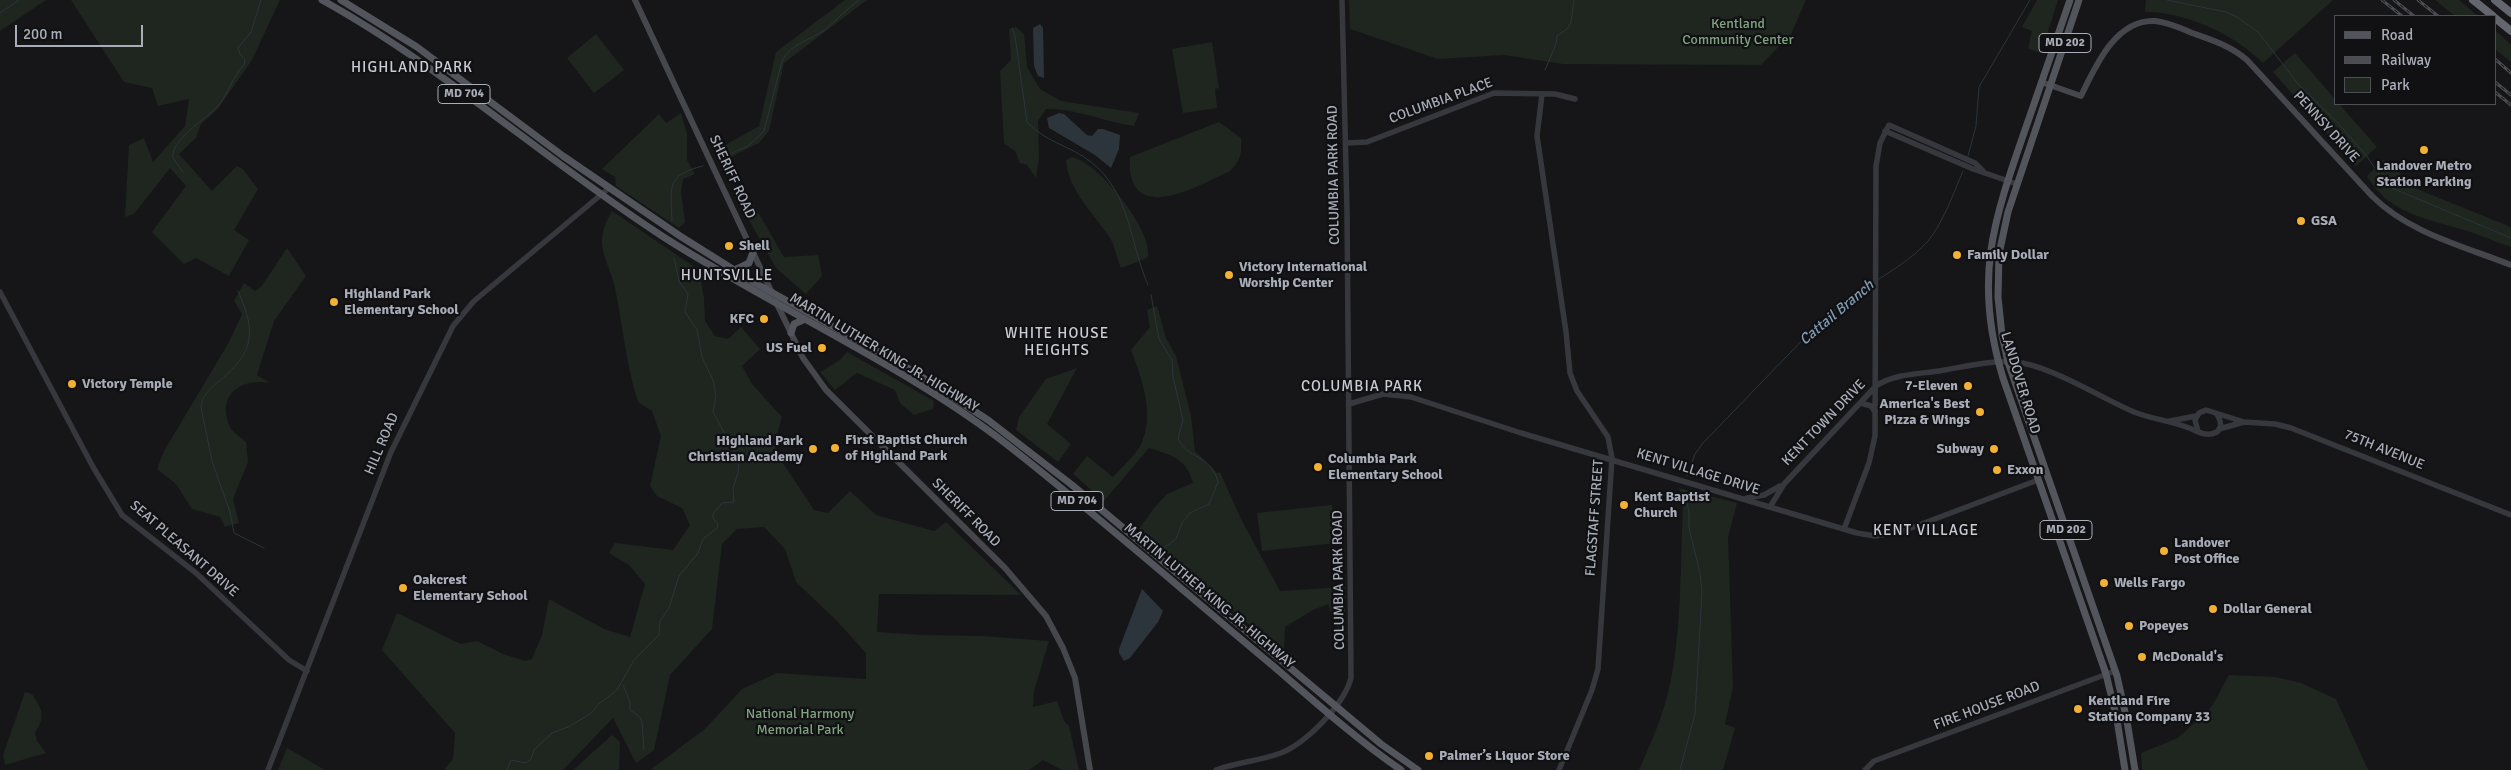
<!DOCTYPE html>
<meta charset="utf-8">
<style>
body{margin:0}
#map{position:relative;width:2511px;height:770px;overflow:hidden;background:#161618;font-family:Signika,sans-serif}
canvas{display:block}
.legend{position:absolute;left:2334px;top:15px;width:162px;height:90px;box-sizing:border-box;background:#111113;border:1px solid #4d4f55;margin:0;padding:6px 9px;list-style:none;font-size:15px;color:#a8adb8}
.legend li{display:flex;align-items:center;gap:10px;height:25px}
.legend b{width:25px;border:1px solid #4d4f55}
.scale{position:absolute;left:15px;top:25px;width:128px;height:22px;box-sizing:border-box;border:2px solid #a8adb8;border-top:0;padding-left:6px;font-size:15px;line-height:18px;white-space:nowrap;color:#a8adb8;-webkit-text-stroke:4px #111113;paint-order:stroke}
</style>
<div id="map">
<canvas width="2511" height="770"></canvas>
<ul class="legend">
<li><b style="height:6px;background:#53555c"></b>Road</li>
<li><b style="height:6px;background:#4a4c52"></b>Railway</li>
<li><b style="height:14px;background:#1e261f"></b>Park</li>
</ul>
<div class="scale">200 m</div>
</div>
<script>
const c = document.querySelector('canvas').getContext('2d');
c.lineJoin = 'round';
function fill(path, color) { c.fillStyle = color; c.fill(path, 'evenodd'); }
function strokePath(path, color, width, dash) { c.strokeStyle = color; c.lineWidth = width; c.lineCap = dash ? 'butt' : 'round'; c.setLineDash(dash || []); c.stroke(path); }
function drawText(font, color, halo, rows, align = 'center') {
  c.font = font + ' Signika,sans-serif'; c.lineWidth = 4.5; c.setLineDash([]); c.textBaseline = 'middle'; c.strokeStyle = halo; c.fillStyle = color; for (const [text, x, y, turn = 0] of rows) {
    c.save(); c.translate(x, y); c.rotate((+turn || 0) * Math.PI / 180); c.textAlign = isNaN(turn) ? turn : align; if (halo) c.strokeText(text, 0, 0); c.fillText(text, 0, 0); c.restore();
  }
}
const green = new Path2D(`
 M 0,0 L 46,0 L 0,31 Z
 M 71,0 L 280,0 L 252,60 L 217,110 L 201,124 L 196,138 L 179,154 L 212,191 L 237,166 L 242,168 L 258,189 L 234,230 L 249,240 L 229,276 L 196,258 L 184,264 L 152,232 L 186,186 L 170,168 L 134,214 L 125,217 L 129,145 L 144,138 L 153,162 L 185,126 L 189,99 L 158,106 L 152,88 L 124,82 Z
 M 845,0 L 867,0 L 784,63 L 769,131 L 759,143 L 719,163 L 715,151 L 759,126 L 776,52 Z
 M 1349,0 L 1806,0 L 1791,34 L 1761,65 L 1563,64 L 1504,55 L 1438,59 L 1350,29 Z
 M 2037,0 L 2058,0 L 2041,53 L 2028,49 L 2032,31 L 2022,27 Z
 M 2146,0 L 2333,0 L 2263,63 C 2233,34 2187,12 2145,12 Z
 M 2435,0 L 2459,0 L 2478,16 L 2455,16 Z
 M 1016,27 L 1024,34 L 1027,67 L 1040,89 L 1061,101 L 1139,113 L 1134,126 C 1105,122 1075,108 1046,109 L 1038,121 L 1039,157 L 1036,178 L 1027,165 L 1020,163 L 1015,151 L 1004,143 L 1000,71 L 1011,60 L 1009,29 Z
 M 2495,30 L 2511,45 L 2511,62 L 2495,49 Z
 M 596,34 L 624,70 L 594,93 L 567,58 Z
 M 1212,42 L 1219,88 L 1215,89 L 1217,108 L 1183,113 L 1172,49 Z
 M 2295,53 L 2335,99 L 2335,104 L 2339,104 L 2377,147 L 2356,166 L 2273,72 Z
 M 681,113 L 687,134 L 687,160 L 695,174 L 683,179 L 681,192 L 685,222 L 679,228 L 616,186 L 615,177 L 602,169 L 659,114 L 666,123 Z
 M 1219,122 L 1241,138 C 1242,152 1241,161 1230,171 C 1205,182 1141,221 1131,176 C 1129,170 1130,163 1130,157 Z
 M 1072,157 C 1098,162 1152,229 1148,256 L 1145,259 L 1121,268 C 1117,259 1115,246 1110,238 C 1094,214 1068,190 1066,160 Z
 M 2383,160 L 2392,164 L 2412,187 L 2511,227 L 2511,247 C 2496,242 2482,236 2468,231 C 2430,220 2387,213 2367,176 Z
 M 739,193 L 751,200 L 784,257 L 818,255 L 822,276 L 806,294 L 776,268 L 735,195 Z
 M 612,211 L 699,270 L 704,298 L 705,321 L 715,336 L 728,339 L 741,327 L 760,349 L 742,366 L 752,384 L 782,417 L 775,442 L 779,457 L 814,510 L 828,513 L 850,491 L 876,515 L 934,531 L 946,522 L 1021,595 L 879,594 L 877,632 L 921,635 L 982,636 L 1049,641 L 1034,691 L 1033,707 L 1057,701 L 1064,721 L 1069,726 L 1079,770 L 1062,770 L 1043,760 L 1029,770 L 650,770 L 705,729 L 742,689 L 777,673 L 866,679 L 866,653 L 836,620 L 796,582 L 785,549 L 764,527 L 737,529 L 722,544 L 712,629 L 670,675 L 654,750 L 636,763 L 613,718 L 563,770 L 444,770 L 453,759 L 455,733 L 382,650 L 397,613 L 461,644 L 477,641 L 503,654 L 525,661 L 532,659 L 542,635 L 549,599 L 604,629 L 630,637 L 645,584 L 629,565 L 609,553 L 615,543 L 673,550 L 690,525 L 682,508 L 657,496 L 650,486 L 661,436 L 652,411 L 638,402 C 626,365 623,326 615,288 C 612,274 603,257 602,244 C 601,233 607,219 612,211 Z
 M 287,248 L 306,276 L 274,321 L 257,375 L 270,383 C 247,378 220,390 227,418 C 228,422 229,426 231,429 C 235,434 242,438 246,442 L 248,462 L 233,499 L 239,523 L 225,527 L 220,517 L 192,509 L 176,484 L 157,469 L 164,451 L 229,342 L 242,314 L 234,301 L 244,283 L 255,291 L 261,287 Z
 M 1157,306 L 1166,338 L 1176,356 L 1191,416 L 1195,451 L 1217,473 L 1220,472 L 1241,519 L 1280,591 L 1345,587 L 1345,637 L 1339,637 L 1328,604 L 1313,610 L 1285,627 L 1284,649 L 1281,652 L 1139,529 L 1154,508 L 1167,494 L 1193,483 C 1186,458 1172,455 1149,448 L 1104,501 L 1073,474 L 1087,456 L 1113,477 C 1122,467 1135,456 1141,444 C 1155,415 1142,379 1131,350 L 1150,327 L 1147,310 Z
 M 847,352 L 934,401 L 933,409 L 914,415 L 900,403 L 895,390 L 857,373 L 835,390 L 820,372 L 840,360 Z
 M 1077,368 L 1047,424 L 1071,444 L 1058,462 L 1016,430 L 1019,417 L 1046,379 Z
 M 1679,488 L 1737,503 L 1728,537 L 1733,687 L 1725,724 L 1735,728 L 1723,770 L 1639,770 C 1651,742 1664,714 1670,684 C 1682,627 1680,566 1683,508 Z
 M 1332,505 L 1336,543 L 1262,551 L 1257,513 Z
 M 2229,675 L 2276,677 L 2301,683 L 2336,699 L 2368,770 L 2142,770 L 2141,753 L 2178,738 L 2212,706 Z
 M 25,692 L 32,694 C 42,709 46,716 35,733 L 37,741 L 46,753 L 5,765 L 3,755 Z
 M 612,735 L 620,742 L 619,770 L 573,770 Z
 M 287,748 L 325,770 L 278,770 Z`);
const water = new Path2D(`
 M 1040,24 L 1043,28 L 1044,78 L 1038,76 L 1034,66 L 1033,28 Z
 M 1059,113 L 1064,114 L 1087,135 L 1092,136 L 1098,129 L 1103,129 L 1120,135 L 1119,149 L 1111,168 L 1095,155 L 1049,128 L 1047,118 Z
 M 1142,589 L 1163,611 L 1158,622 L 1130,658 L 1124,661 L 1119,653 L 1119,649 Z`);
const stream = new Path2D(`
 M 2167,0 L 2226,12 L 2237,17 L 2258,32 L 2299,85 L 2337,122 L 2366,155 L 2387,186 L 2511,238
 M 0,13 L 19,0
 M 1012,28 L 1015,36 L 1027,122 C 1045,142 1071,146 1091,162 C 1130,192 1130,244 1148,285
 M 1545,70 L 1556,44 L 1557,36 L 1567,29 L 1571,22 L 1574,0
 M 1968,156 L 1976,126 L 1979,87 L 2030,0
 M 720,158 L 748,146 L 764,131 L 782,61 C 790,43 812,40 826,29 C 837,19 847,9 859,0
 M 183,172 L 173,158 C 170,140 206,119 217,107 C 228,95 232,77 244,65 L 245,60 L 240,54 L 238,48 L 251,32 L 261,0
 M 672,221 C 671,188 665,175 703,166
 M 1879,279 C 1896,268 1914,257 1928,241 C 1944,221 1953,194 1963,171
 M 238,291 C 257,333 254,353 218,382 C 209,390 202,396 201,407 L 212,461 L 230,512 L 234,533 L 264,548
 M 1151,295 L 1159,339 L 1172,360 L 1173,377 L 1183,420 L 1178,438 C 1186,459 1211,454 1218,482 L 1209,504 L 1190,513 L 1182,523 L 1176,539 L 1162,549
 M 1687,476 L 1695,454 L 1703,443 L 1815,327 L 1842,304 L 1873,283
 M 623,685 L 630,702 L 630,710 L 640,717 L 642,722 L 644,750
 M 507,770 L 511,760 L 526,763 L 531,759 L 534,750 L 552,733 L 568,727 L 590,714 L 600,703 L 617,690 L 634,660 L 659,635 L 660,621 L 669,608 L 679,576 L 698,553 L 703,539 L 717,528 L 718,524 L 713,518 L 713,514 L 722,503 L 734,502 L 733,488 L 738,473 L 739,460 L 713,412 L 716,396 L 713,380 L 702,357 L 697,330 L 685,312 L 688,294 L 679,281 L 674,258
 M 1680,770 L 1695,714 L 1702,592 L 1700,573 L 1689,528 L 1689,512 L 1684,490`);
const tertiary = new Path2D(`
 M 1542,94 L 1537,136 L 1566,332 L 1570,373 L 1577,391 L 1608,437 L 1612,458 L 1598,669 L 1592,690 L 1559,770
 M 1885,131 L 1973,169 L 2017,184
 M 1346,143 L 1367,142 L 1494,93 L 1555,94 L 1575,99
 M 0,292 L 93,467 L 122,515 L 196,573 L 289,660 L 307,671
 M 1861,403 L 1871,406 L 1875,412
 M 1349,404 L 1383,394 L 1411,397 L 1521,433 L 1857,533 L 1875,536 L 1903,531 L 2038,480
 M 2170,421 L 2196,416
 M 2219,429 L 2244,422
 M 2198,432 L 2195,420 L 2199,413 L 2206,410 L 2244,422 L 2275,424 L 2291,428 L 2511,515
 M 1747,498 L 1764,495 L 1780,486
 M 1770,507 L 1784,484 L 1876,386 C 1893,374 1918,374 1939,371 C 1964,367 1989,360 2014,362 C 2048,364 2101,398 2134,412 C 2154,420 2176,421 2196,431 C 2211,438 2228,433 2217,414
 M 1844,529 L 1869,463 L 1875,436 L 1876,166 L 1880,143 L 1889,125 L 1975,163 L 1983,171
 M 268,770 L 391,452 L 453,326 L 474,301 L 609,188
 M 1216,770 C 1237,762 1260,761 1281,753 C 1306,743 1344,705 1351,678 L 1347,211 L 1342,0
 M 1865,770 L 1874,761 L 2115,671`);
const secondary = new Path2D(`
 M 635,0 L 772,293
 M 2041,82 L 2081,96 C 2096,65 2116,19 2155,21 C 2168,22 2180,28 2192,33 C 2212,40 2231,46 2247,60 L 2372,196 C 2409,233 2463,246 2511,265
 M 776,302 L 803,358 L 826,390 L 1005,568 L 1046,616 L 1063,648 L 1075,678 L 1090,770`);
const primary = new Path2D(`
 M 322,0 C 443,67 546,161 662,236 C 774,308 899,362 1005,443 C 1096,514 1183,591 1272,665 C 1314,701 1356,739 1401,770
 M 341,0 L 417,47 L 563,156 L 680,236 L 755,283 L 911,370 L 988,420 L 1072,485 L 1381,744 L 1418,770
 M 2070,0 C 2055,43 2040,86 2025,130 C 1993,222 1973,280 2003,378 L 2106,674 L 2117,720 L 2125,770
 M 2079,0 L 2008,212 L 1999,254 L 1998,297 L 2002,335 L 2008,362 L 2117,676 L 2127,721 L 2135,770
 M 735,270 L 749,263 L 753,252
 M 791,333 L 794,324 L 803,320`);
const motorway = new Path2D(`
 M 2473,0 L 2493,16
 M 2495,0 L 2511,13
 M 2495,18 L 2511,31`);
const rail = new Path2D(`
 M 2382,0 L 2402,16
 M 2394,0 L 2414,16
 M 2418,0 L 2438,16
 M 2495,59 L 2511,73
 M 2495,82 L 2511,95
 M 2495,92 L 2511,105`);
const markers = [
 [2424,150,5,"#f2b134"],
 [2301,221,5,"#f2b134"],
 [729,246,5,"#f2b134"],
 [1957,255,5,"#f2b134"],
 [1229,275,5,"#f2b134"],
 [334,302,5,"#f2b134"],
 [764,319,5,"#f2b134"],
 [822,348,5,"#f2b134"],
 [72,384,5,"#f2b134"],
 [1968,386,5,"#f2b134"],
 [1980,412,5,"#f2b134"],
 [835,448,5,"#f2b134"],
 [813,449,5,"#f2b134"],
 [1994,449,5,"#f2b134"],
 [1318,467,5,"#f2b134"],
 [1997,470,5,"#f2b134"],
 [1624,505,5,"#f2b134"],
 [2164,551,5,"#f2b134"],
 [2104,583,5,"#f2b134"],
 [403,588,5,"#f2b134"],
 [2213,609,5,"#f2b134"],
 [2129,626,5,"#f2b134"],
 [2142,657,5,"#f2b134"],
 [2078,709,5,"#f2b134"],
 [1429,756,5,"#f2b134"]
];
const shields = [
 [2065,43,52],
 [464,94,52],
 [1077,501,52],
 [2066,530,52]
];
const shieldNames = [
 ["MD 202",2065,43],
 ["MD 704",464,94],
 ["MD 704",1077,501],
 ["MD 202",2066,530]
];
const parkNames = [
 ["Kentland",1738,24],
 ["Community Center",1738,40],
 ["National Harmony",800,714],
 ["Memorial Park",800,730]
];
const streetNames = [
 ["COLUMBIA PLACE",1441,101,-20],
 ["PENNSY DRIVE",2326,127,48],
 ["COLUMBIA PARK ROAD",1334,175,-91],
 ["SHERIFF ROAD",732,177,65],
 ["MARTIN LUTHER KING JR. HIGHWAY",884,353,31],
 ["LANDOVER ROAD",2020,383,73],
 ["KENT TOWN DRIVE",1824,423,-46],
 ["HILL ROAD",382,444,-67],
 ["75TH AVENUE",2384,450,22],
 ["KENT VILLAGE DRIVE",1698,472,17],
 ["SHERIFF ROAD",966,513,45],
 ["FLAGSTAFF STREET",1595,518,-86],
 ["SEAT PLEASANT DRIVE",184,549,41],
 ["COLUMBIA PARK ROAD",1339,580,-91],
 ["MARTIN LUTHER KING JR. HIGHWAY",1209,596,40],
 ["FIRE HOUSE ROAD",1987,706,-21]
];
const poiNames = [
 ["Landover Metro",2424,166,"center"],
 ["Station Parking",2424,182,"center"],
 ["GSA",2311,221],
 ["Shell",739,246],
 ["Family Dollar",1967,255],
 ["Victory International",1239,267],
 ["Worship Center",1239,283],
 ["Highland Park",344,294],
 ["Elementary School",344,310],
 ["KFC",754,319,"right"],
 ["US Fuel",812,348,"right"],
 ["Victory Temple",82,384],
 ["7-Eleven",1958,386,"right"],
 ["America's Best",1970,404,"right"],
 ["Pizza & Wings",1970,420,"right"],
 ["First Baptist Church",845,440],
 ["of Highland Park",845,456],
 ["Highland Park",803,441,"right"],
 ["Christian Academy",803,457,"right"],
 ["Subway",1984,449,"right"],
 ["Columbia Park",1328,459],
 ["Elementary School",1328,475],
 ["Exxon",2007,470],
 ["Kent Baptist",1634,497],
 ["Church",1634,513],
 ["Landover",2174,543],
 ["Post Office",2174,559],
 ["Oakcrest",413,580],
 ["Elementary School",413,596],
 ["Wells Fargo",2114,583],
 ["Dollar General",2223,609],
 ["Popeyes",2139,626],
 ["McDonald's",2152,657],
 ["Kentland Fire",2088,701],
 ["Station Company 33",2088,717],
 ["Palmer’s Liquor Store",1439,756]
];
const neighbourhoodNames = [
 ["HIGHLAND PARK",412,68],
 ["HUNTSVILLE",727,276],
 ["WHITE HOUSE",1057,334],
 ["HEIGHTS",1057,351],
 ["COLUMBIA PARK",1362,387],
 ["KENT VILLAGE",1926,531]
];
const waterNames = [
 ["Cattail Branch",1837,313,-40]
];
fill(green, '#1e261f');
fill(water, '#2c353c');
strokePath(stream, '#2c353c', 1);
strokePath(tertiary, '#37383d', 5.5);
strokePath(secondary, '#45474d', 6);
strokePath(primary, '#53555c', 7);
strokePath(motorway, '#63666e', 8);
strokePath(rail, '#4a4c52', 3);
strokePath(rail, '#111113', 1, [4]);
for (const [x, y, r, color] of markers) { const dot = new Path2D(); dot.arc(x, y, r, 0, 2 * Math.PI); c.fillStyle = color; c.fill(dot); strokePath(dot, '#111113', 2); }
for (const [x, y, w] of shields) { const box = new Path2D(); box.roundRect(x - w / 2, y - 9.5, w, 19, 4); c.fillStyle = '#111113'; c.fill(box); strokePath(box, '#a8adb8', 1); }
drawText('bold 12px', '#a8adb8', null, shieldNames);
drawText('14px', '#7fa381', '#111113', parkNames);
drawText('14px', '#a8adb8', '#111113', streetNames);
drawText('bold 14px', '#a8adb8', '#111113', poiNames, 'left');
c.letterSpacing = '1px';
drawText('15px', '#c9ccd4', '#111113', neighbourhoodNames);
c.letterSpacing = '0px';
drawText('italic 15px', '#7f9bb3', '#111113', waterNames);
</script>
